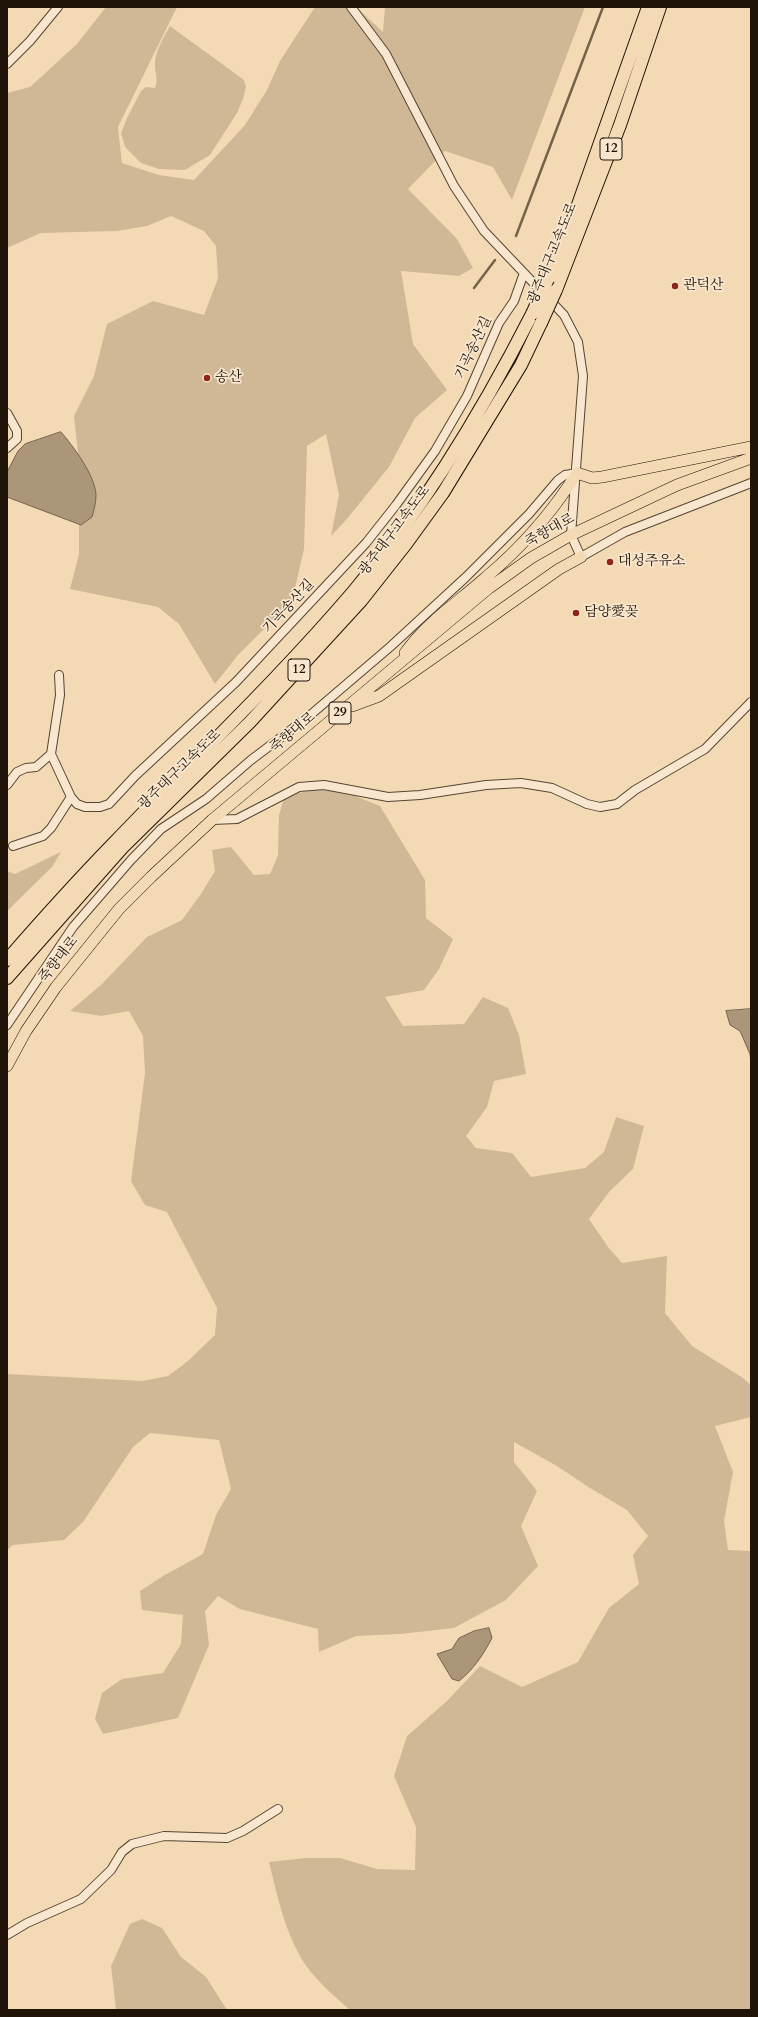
<!DOCTYPE html>
<meta charset="utf-8">
<style>
body{margin:0}
#map{position:relative;width:758px;height:2017px;overflow:hidden;background:#f4dab4;font-family:Cardo,serif}
canvas{display:block}
.frame{position:absolute;inset:0;border:8px solid #201307;pointer-events:none}
</style>
<div id="map">
<canvas width="758" height="2017"></canvas>
<div class="frame"></div>
</div>
<script>
const c = document.querySelector('canvas').getContext('2d');
c.lineJoin = 'round';
function fill(path, color) { c.fillStyle = color; c.fill(path, 'evenodd'); }
function strokePath(path, color, width, dash) { c.strokeStyle = color; c.lineWidth = width; c.lineCap = dash ? 'butt' : 'round'; c.setLineDash(dash || []); c.stroke(path); }
function drawText(font, color, halo, rows, align = 'center') {
  c.font = font + ' Cardo,"Noto Serif KR",serif'; c.lineWidth = 3.5; c.setLineDash([]); c.textBaseline = 'middle'; c.strokeStyle = halo; c.fillStyle = color; for (const [text, x, y, turn = 0] of rows) {
    c.save(); c.translate(x, y); c.rotate((+turn || 0) * Math.PI / 180); c.textAlign = isNaN(turn) ? turn : align; if (halo) c.strokeText(text, 0, 0); c.fillText(text, 0, 0); c.restore();
  }
}
const green = new Path2D(`
 M 106,7 L 177,7 L 118,127 L 122,163 L 159,175 L 194,180 L 245,125 L 267,90 L 280,61 L 315,7 L 356,7 L 383,32 L 385,7 L 585,7 L 512,200 L 493,167 L 445,151 L 408,189 L 457,239 L 473,268 L 459,276 L 401,271 L 413,344 L 447,390 L 415,418 L 389,467 L 346,520 L 331,536 L 339,495 L 326,434 L 307,446 L 304,549 L 292,601 L 238,655 L 215,684 L 179,624 L 158,607 L 70,589 L 79,554 L 79,463 L 74,416 L 94,376 L 107,324 L 153,301 L 204,315 L 218,278 L 216,246 L 204,231 L 171,216 L 147,226 L 117,231 L 41,233 L 7,248 L 7,93 L 30,87 L 77,44 Z
 M 170,26 L 244,80 L 246,87 L 243,99 L 237,113 L 210,155 L 185,170 L 159,169 L 141,163 L 125,147 L 121,133 L 127,118 L 141,91 L 146,87 L 155,88 C 159,79 154,72 155,62 C 156,50 164,37 170,26 Z
 M 322,789 L 355,796 L 380,806 L 425,880 L 426,918 L 453,939 L 439,969 L 424,990 L 385,997 L 403,1026 L 464,1024 L 483,997 L 508,1008 L 519,1035 L 526,1074 L 494,1081 L 487,1107 L 466,1136 L 476,1148 L 512,1153 L 531,1177 L 585,1168 L 604,1152 L 616,1117 L 644,1126 L 633,1169 L 609,1192 L 589,1219 L 608,1247 L 622,1263 L 667,1256 L 665,1313 L 692,1346 L 743,1378 L 751,1385 L 751,1417 L 715,1426 L 733,1472 L 724,1521 L 728,1550 L 751,1551 L 751,2010 L 350,2010 C 334,1996 312,1977 301,1958 C 284,1928 277,1895 269,1862 L 306,1858 L 340,1858 L 377,1869 L 415,1870 L 416,1827 L 394,1776 L 407,1736 L 447,1701 L 480,1666 L 522,1687 L 578,1662 L 609,1608 L 639,1584 L 633,1555 L 648,1536 L 627,1510 L 590,1488 L 557,1466 L 514,1442 L 514,1462 L 537,1491 L 521,1526 L 538,1566 L 506,1600 L 454,1628 L 400,1634 L 356,1636 L 319,1652 L 318,1629 L 240,1609 L 218,1596 L 205,1611 L 209,1645 L 178,1718 L 103,1734 L 95,1719 L 102,1693 L 122,1679 L 163,1673 L 181,1644 L 183,1615 L 142,1610 L 140,1591 L 163,1576 L 203,1554 L 216,1515 L 231,1489 L 219,1440 L 150,1433 L 133,1447 L 83,1522 L 64,1540 L 13,1545 L 7,1550 L 7,1374 L 142,1381 L 168,1376 L 188,1361 L 215,1335 L 217,1308 L 167,1212 L 145,1205 L 131,1181 L 145,1073 L 143,1036 L 129,1011 L 101,1016 L 70,1011 L 102,984 L 147,937 L 182,920 L 201,894 L 215,871 L 212,850 L 231,847 L 254,875 L 270,874 L 278,855 L 279,815 L 285,795 Z
 M 61,852 L 52,867 L 7,911 L 7,871 L 15,874 Z
 M 142,1919 L 162,1928 L 181,1957 L 206,1977 L 227,2010 L 116,2010 L 111,1966 L 130,1924 Z`);
const water = new Path2D(`
 M 61,432 C 73,446 95,475 96,495 C 96,502 94,510 92,517 L 81,525 L 7,497 L 7,472 L 18,451 L 25,444 Z
 M 751,1009 L 751,1066 L 750,1054 L 740,1031 L 730,1025 L 726,1011 Z
 M 489,1628 L 492,1638 C 483,1655 474,1669 459,1681 L 452,1679 L 437,1654 L 452,1649 L 459,1638 L 474,1631 Z`);
const stream = new Path2D(`
 M 516,236 L 603,7
 M 474,288 L 495,260`);
const minor = new Path2D(`
 M 351,7 L 386,54 L 454,186 L 484,231 L 564,315 L 578,342 L 583,376 L 571,535 L 581,557 L 625,532 L 751,483
 M 7,64 L 30,41 L 58,7
 M 7,413 L 17,431 L 17,439 L 7,448
 M 51,754 L 60,695 L 59,675
 M 7,785 L 17,772 L 26,768 L 36,767 L 51,754 L 71,797 L 77,804 L 85,807 L 100,807 L 109,804 L 135,776 L 236,682 L 366,543 L 396,505 L 435,451 L 467,396 L 499,323 L 514,301 L 524,273
 M 212,820 L 237,819 L 299,787 L 324,785 L 388,797 L 420,795 L 486,785 L 521,783 L 552,788 L 587,804 L 600,807 L 617,804 L 635,790 L 705,749 L 751,702
 M 13,846 L 43,836 L 51,828 L 71,797
 M 7,1025 L 73,927 L 131,860 L 161,829 L 206,799 L 251,760 L 308,717 L 390,647 L 466,577 L 529,514 L 558,480 L 565,475 L 577,473
 M 7,1935 L 27,1923 L 81,1899 L 111,1870 L 122,1852 L 132,1844 L 164,1836 L 227,1838 L 243,1831 L 278,1809`);
const major = new Path2D(`
 M 405,653 C 427,622 458,602 485,578 C 520,549 553,511 577,473 L 592,478 L 602,477 L 751,447
 M 352,706 L 379,696 L 559,569 L 581,557
 M 7,1066 L 26,1031 L 56,987 L 119,909 L 151,877 L 212,820 L 489,588 L 531,558 L 571,535 L 677,485 L 751,458`);
const highway = new Path2D(`
 M 548,279 L 574,216 L 648,7
 M 556,290 L 620,125 L 660,7
 M 7,960 C 41,921 76,882 112,845 C 192,761 277,681 353,592 C 424,508 482,412 532,314
 M 7,978 L 122,848 L 250,722 L 361,601 L 406,544 L 443,493 L 521,365 L 541,323`);
const highwayBridge = new Path2D(`
 M 532,314 L 548,279
 M 541,323 L 556,290`);
const markers = [
 [675,286,4,"#8f2418"],
 [207,378,4,"#8f2418"],
 [610,562,4,"#8f2418"],
 [576,613,4,"#8f2418"]
];
const shields = [
 [611,149,22],
 [299,670,22],
 [340,713,22]
];
const shieldNames = [
 ["12",611,149],
 ["12",299,670],
 ["29",340,713]
];
const streetNames = [
 ["광주대구고속도로",553,254,-68],
 ["기곡송산길",474,348,-65],
 ["광주대구고속도로",395,531,-53],
 ["죽향대로",550,531,-29],
 ["기곡송산길",289,607,-47],
 ["죽향대로",293,733,-40],
 ["광주대구고속도로",180,770,-44],
 ["죽향대로",59,960,-52]
];
const poiNames = [
 ["관덕산",683,286],
 ["송산",215,378],
 ["대성주유소",618,562],
 ["담양愛꽂",584,613]
];
fill(green, '#d0b897');
fill(water, '#ac9679');
strokePath(water, '#74624b', 1);
strokePath(stream, '#74624b', 2.5);
strokePath(minor, '#554532', 10);
strokePath(major, '#201307', 12);
strokePath(highway, '#201307', 14);
strokePath(minor, '#f8e7ce', 8);
strokePath(major, '#f4dab4', 11);
strokePath(highway, '#f4dab4', 12);
strokePath(highwayBridge, '#201307', 14, []);
strokePath(highwayBridge, '#f4dab4', 12);
for (const [x, y, r, color] of markers) { const dot = new Path2D(); dot.arc(x, y, r, 0, 2 * Math.PI); c.fillStyle = color; c.fill(dot); strokePath(dot, '#f8e7ce', 1.5); }
for (const [x, y, w] of shields) { const box = new Path2D(); box.roundRect(x - w / 2, y - 11, w, 22, 3); c.fillStyle = '#f8e7ce'; c.fill(box); strokePath(box, '#201307', 1); }
drawText('bold 13px', '#201307', null, shieldNames);
drawText('14px', '#201307', '#f8e7ce', streetNames);
drawText('14px', '#201307', '#f8e7ce', poiNames, 'left');
</script>
